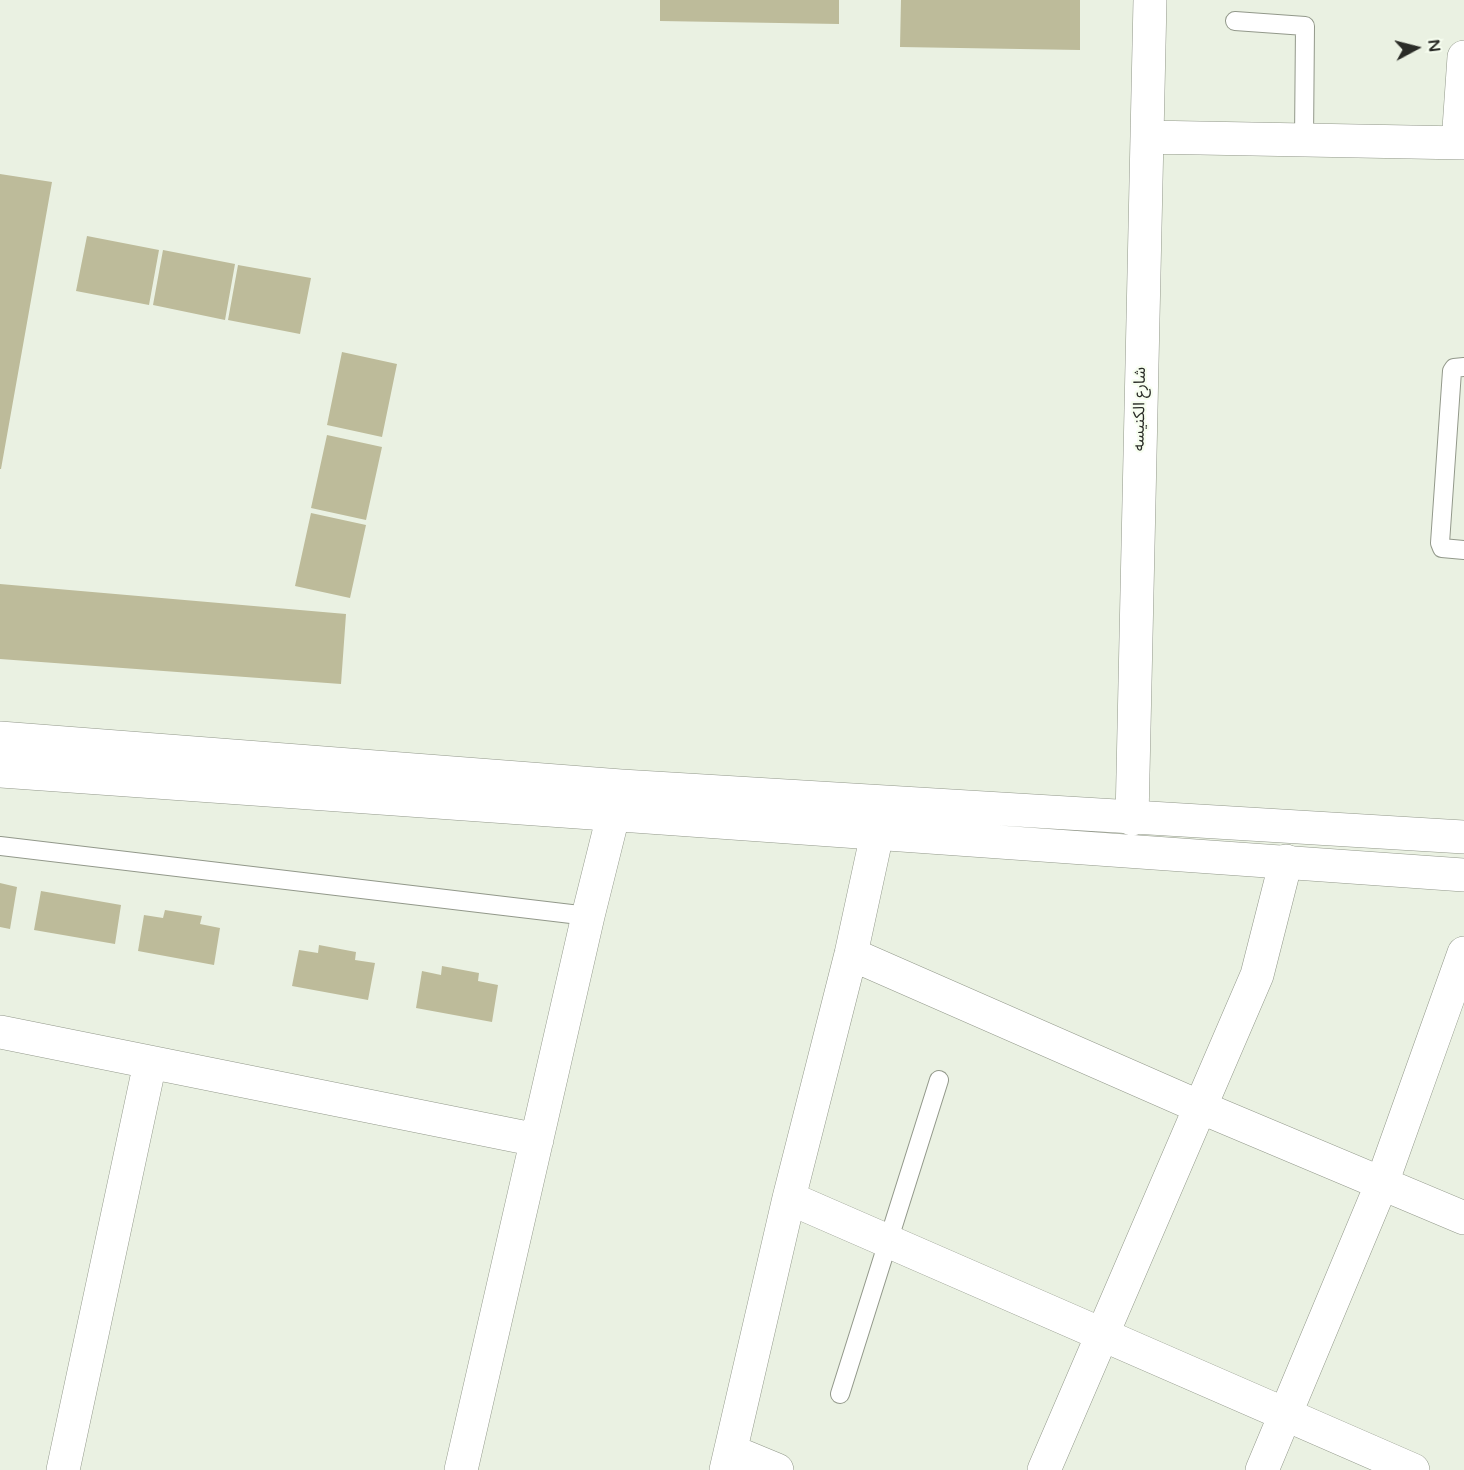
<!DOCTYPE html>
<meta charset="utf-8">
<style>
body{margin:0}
#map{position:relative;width:1464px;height:1470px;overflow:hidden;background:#eaf1e2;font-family:"Varela Round",sans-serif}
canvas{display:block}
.north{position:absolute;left:1386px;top:18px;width:60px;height:60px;-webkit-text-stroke:4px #f7fef0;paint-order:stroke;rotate:83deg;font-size:16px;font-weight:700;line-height:24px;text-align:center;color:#2a2c27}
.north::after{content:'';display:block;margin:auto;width:21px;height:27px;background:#2a2c27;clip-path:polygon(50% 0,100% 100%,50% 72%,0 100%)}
</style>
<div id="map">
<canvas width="1464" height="1470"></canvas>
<div class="north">N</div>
</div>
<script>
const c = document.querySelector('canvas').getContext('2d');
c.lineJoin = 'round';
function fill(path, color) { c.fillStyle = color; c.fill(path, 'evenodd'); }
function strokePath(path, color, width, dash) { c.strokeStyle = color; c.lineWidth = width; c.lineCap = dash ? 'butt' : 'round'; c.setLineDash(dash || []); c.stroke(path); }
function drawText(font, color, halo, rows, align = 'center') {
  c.font = font + ' "Varela Round","Noto Sans Arabic",sans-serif'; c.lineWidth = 4.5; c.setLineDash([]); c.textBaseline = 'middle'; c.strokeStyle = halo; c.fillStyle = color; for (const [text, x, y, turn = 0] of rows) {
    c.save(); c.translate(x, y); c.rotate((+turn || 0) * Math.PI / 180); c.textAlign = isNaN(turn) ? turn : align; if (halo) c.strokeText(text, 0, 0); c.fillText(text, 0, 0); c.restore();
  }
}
const building = new Path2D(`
 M 660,0 L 839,0 L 839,24 L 660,21 Z
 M 901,0 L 1080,0 L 1080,50 L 900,47 Z
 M 0,174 L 52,182 L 1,469 L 0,469 Z
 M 87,236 L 159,250 L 149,305 L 76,291 Z
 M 163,250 L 235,264 L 225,320 L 153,305 Z
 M 238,265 L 311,278 L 300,334 L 228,320 Z
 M 342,352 L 397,364 L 382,437 L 327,425 Z
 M 327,435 L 382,447 L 366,520 L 311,508 Z
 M 311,513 L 366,525 L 350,598 L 295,586 Z
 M 0,584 L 346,614 L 341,684 L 0,659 Z
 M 0,883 L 17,887 L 10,929 L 0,927 Z
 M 41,891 L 121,905 L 115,944 L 34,930 Z
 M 165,910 L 202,916 L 200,924 L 220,928 L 214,965 L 138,951 L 144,915 L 163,918 Z
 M 319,945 L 356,952 L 355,960 L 375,963 L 368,1000 L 292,986 L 299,950 L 318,953 Z
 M 442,966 L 479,973 L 478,981 L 498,985 L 492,1022 L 416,1008 L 422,971 L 441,975 Z`);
const lane = new Path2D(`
 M 1235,21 L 1305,26 L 1304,140
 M 1464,367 L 1454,368 L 1452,371 L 1440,543 L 1442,548 L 1464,550
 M 0,846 L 588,916
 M 840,1394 L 939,1080`);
const street = new Path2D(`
 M 1147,137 L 1464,143
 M 1458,143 L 1464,57
 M 1132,819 L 1150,0
 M 851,954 L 1200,1107 L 1464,1218
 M 0,1032 L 537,1140
 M 789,1198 L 1413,1470
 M 731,1451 L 777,1470
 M 63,1470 L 150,1063
 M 461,1470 L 588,916 L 620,788
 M 726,1470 L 789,1198 L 851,954 L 877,834 L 881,806
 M 1044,1470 L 1257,975 L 1286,861
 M 1262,1470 L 1382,1183 L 1464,953`);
const secondary = new Path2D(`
 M 0,738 L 621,786 L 1464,837
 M 0,771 L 1464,875`);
const streetNames = [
 ["شارع الكنيسه",1140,409,-89]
];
fill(building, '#bdbb9a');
strokePath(lane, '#92988a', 20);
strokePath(street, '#92988a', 34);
strokePath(secondary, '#92988a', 34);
strokePath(lane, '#fff', 18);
strokePath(street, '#fff', 33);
strokePath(secondary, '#fff', 33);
drawText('16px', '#2a2c27', '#f7fef0', streetNames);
</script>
